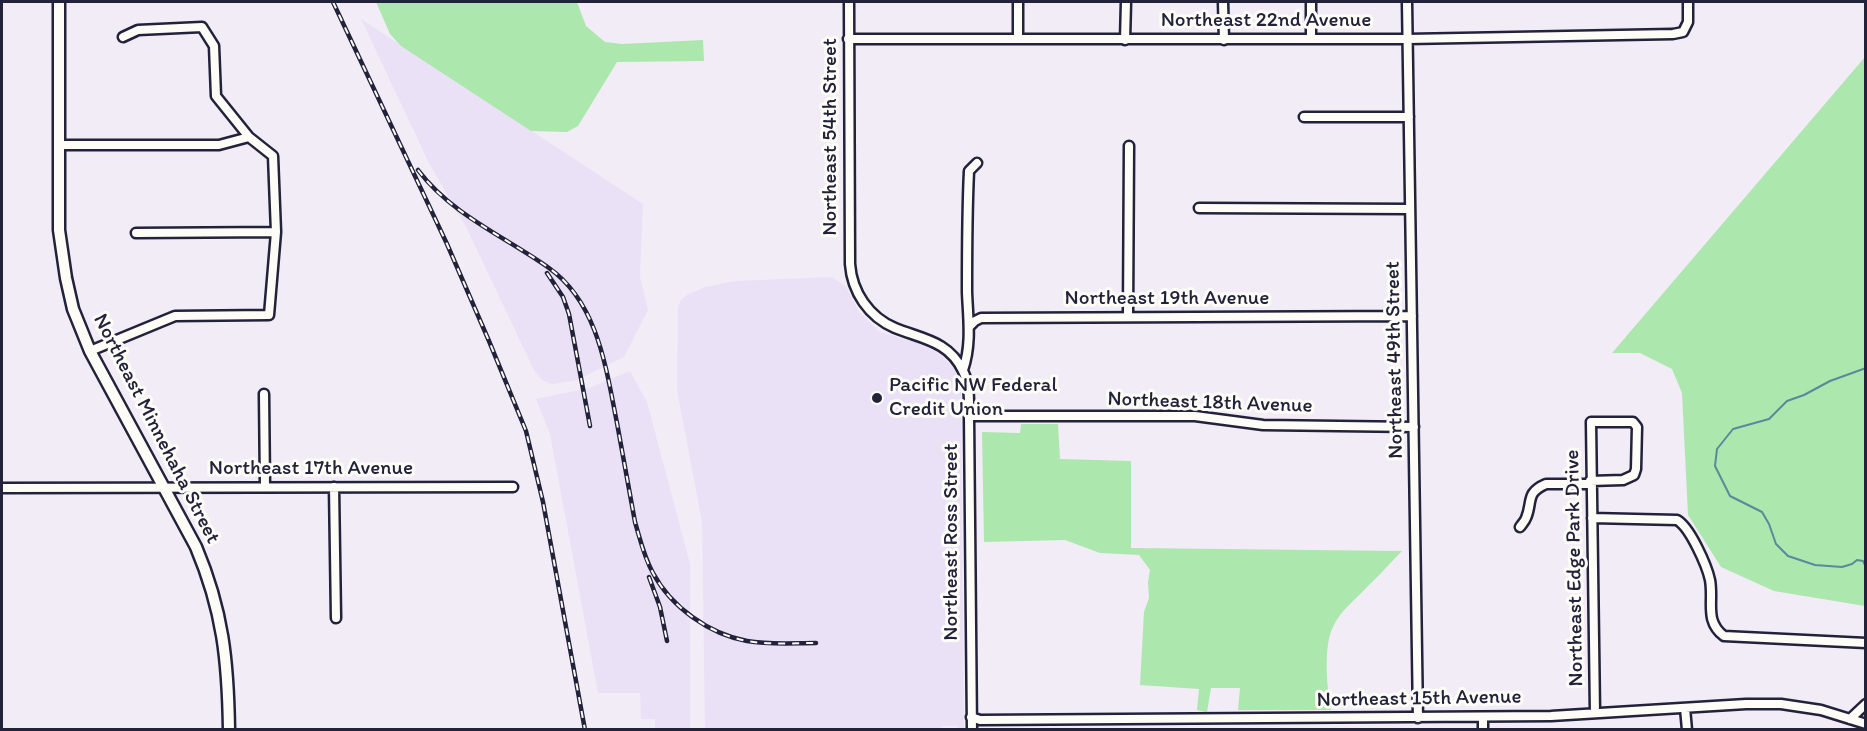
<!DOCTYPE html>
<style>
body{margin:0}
#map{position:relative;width:1867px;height:731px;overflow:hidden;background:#f2ecf7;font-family:Itim,sans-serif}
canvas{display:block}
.frame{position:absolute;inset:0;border:3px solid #22223b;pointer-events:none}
</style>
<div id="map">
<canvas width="1867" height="731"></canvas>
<div class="frame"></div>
</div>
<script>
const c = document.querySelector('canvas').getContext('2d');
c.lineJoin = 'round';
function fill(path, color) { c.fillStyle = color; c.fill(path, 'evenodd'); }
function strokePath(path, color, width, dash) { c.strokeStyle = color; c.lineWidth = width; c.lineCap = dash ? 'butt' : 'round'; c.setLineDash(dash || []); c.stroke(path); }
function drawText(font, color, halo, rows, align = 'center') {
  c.font = font + ' Itim,sans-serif'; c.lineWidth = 6; c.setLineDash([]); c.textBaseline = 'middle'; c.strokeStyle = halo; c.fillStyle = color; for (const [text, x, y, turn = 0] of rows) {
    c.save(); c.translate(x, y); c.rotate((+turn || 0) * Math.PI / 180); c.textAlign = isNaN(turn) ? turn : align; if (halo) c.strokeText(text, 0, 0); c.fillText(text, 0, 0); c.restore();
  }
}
const built = new Path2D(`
 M 361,19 L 643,204 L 640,277 L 648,310 L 624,357 L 577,380 L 552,384 L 542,380 L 534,370 L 467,229 L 429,163 Z
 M 832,277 L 846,287 L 859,312 L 880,332 L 915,342 L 938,352 L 954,368 L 961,387 L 964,729 L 957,729 L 957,726 L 941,726 L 940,730 L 705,729 L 702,522 L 677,390 L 678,307 L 681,300 L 687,295 L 705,287 L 736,281 Z
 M 630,371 L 647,402 L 690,564 L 690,729 L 658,729 L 655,728 L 655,719 L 641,719 L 640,693 L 598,693 L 550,434 L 536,399 L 589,388 Z`);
const green = new Path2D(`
 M 376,2 L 577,2 L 586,26 L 605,42 L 622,44 L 703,40 L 704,61 L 617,62 L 578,126 L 567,132 L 531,131 L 401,46 L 390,34 Z
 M 1865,57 L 1866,606 L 1865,606 L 1774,591 L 1721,567 L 1688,515 L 1682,393 L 1672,369 L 1640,353 L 1612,353 Z
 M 1021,424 L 1058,424 L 1060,459 L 1131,461 L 1131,548 L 1402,551 C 1390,563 1379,576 1366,588 C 1355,600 1340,611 1333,627 C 1323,646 1327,689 1331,710 L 1238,710 L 1240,688 L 1211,688 L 1207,712 L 1197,710 L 1199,689 L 1140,685 L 1144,612 L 1149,598 L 1148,582 L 1150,570 L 1139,555 L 1100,553 L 1065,540 L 984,542 L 982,432 L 1020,433 Z`);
const stream = new Path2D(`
 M 1866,368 L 1830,381 L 1804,395 L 1787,401 L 1769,419 L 1733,429 L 1717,449 L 1715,466 L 1730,496 L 1762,512 L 1769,524 L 1776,544 L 1788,556 L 1815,565 L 1842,567 L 1852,564 L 1857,560 L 1863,561 L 1866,567`);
const minor = new Path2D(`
 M 849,2 L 850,264 C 852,292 869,317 895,328 C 922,339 949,341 963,371 C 970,384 969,401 969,416 L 972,730
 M 1018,2 L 1018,39
 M 1223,2 L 1224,40
 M 1311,2 L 1311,39
 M 1407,2 L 1418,718
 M 848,39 L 1408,39 L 1673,34 L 1683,32 L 1688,22 L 1688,2
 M 1125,40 L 1126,2
 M 1304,117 L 1409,117
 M 59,145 L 219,145 L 249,137
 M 1199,208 L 1410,209
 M 136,233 L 276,232
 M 1128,317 L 1129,146
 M 969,327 L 975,321 L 981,318 L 1412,316
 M 90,351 L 175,316 L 269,315 L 276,232 L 273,156 L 249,137 L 216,96 L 214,46 L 202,27 L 138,30 L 123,37
 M 963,370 C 972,344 968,318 967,292 C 967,251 967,212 969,171 L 977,163
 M 264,394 L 265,486
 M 969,416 L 1195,416 L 1263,425 L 1414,427
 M 1590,481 L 1623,480 L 1634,475 L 1636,469 L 1637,427 L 1633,422 L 1591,422 L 1595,713
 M 334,487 L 336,618
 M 2,488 L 513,487
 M 1592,518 L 1677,520 C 1690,527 1707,566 1710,580 C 1714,602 1704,621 1724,636 L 1866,643
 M 1520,527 C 1522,524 1525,521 1526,518 C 1533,502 1525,493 1546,484 L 1591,484
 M 1685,708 L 1687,730
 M 971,717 L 980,720 L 1551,716 L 1746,704 L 1781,704 L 1821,710 L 1866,724
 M 1483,717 L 1483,730
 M 1850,719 L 1866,704`);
const major = new Path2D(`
 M 59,2 L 59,230 L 66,278 L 73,309 L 90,351 L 196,547 C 223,611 228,661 229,730`);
const rail = new Path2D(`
 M 333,2 L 447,244 L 489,341 L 526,431 L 543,502 L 585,730
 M 418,170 C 452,215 504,236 549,268 C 598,303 606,368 617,423 C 623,456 629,489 635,522 C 640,539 644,557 653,573 C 671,607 709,634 747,641 C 770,645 793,643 816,643
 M 547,273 L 563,297 L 569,314 L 590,426
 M 649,577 L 660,607 L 667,641`);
const markers = [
 [877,398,6,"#22223b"]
];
const streetNames = [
 ["Northeast 22nd Avenue",1266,21],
 ["Northeast 54th Street",831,137,-90],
 ["Northeast 19th Avenue",1167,299],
 ["Northeast 49th Street",1395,360,-91],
 ["Northeast 18th Avenue",1210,403,2],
 ["Northeast Minnehaha Street",156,429,63],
 ["Northeast 17th Avenue",311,469],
 ["Northeast Ross Street",952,542,-90],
 ["Northeast Edge Park Drive",1575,568,-91],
 ["Northeast 15th Avenue",1419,699,-1]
];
const poiNames = [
 ["Pacific NW Federal",889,386],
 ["Credit Union",889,410]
];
fill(built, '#eae1f7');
fill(green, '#ace7ad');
strokePath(stream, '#59899a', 2);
strokePath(minor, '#22223b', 13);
strokePath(major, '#22223b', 15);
strokePath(minor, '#fdfcf7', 8);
strokePath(major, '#fdfcf7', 10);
strokePath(rail, '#22223b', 4.5);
strokePath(rail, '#fdfcf7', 2, [7]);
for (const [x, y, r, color] of markers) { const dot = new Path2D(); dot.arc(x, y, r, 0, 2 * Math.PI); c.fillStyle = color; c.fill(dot); strokePath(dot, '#fdfcf7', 2); }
drawText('21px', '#22223b', '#fdfcf7', streetNames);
drawText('21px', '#22223b', '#fdfcf7', poiNames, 'left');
</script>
